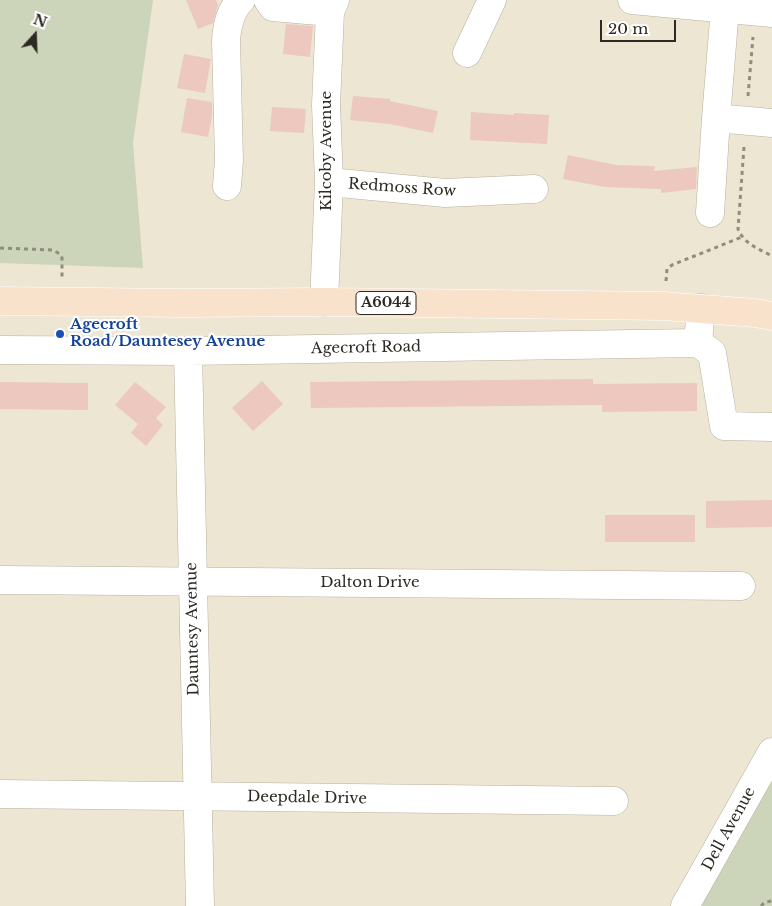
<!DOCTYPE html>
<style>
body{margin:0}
#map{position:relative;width:772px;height:906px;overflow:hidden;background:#ede6d3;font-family:"Libre Baskerville",serif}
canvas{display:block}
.north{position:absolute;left:10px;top:10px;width:50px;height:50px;-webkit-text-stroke:4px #fff;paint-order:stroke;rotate:20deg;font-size:14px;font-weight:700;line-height:20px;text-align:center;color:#2d2a23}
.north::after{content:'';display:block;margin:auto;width:18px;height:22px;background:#2d2a23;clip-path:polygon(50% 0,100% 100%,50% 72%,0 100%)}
.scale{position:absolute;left:600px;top:20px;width:76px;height:22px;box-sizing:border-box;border:2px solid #2d2a23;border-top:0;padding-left:6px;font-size:15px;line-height:18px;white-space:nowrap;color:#2d2a23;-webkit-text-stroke:4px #fff;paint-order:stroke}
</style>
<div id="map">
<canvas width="772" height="906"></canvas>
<div class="north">N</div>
<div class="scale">20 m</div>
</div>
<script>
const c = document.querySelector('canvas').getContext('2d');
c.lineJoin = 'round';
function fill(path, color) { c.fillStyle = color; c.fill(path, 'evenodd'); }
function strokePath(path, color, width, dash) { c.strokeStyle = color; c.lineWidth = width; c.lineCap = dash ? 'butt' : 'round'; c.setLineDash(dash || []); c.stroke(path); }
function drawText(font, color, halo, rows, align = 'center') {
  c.font = font + ' "Libre Baskerville",serif'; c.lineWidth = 4.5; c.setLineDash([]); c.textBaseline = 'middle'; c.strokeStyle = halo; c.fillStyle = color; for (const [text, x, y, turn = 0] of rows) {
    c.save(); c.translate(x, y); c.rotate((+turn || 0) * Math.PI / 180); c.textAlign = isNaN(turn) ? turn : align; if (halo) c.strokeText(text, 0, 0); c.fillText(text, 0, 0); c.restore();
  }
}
const green = new Path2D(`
 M 0,0 L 153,0 L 133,143 L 143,268 L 0,263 Z
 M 772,769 L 772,906 L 695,906 Z`);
const building = new Path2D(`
 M 186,0 L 216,0 L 218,5 L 213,23 L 198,29 Z
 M 286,24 L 313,26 L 310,57 L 283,54 Z
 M 184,54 L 211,59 L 205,93 L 177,88 Z
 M 353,96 L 390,99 L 390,101 L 438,111 L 433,133 L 390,124 L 350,120 Z
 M 187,98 L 212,102 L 212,116 L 208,137 L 181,132 Z
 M 272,107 L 306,109 L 304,133 L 270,131 Z
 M 471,112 L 514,115 L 514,113 L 549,115 L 547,144 L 470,140 Z
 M 568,155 L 616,165 L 655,166 L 654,171 L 697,167 L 696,189 L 661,193 L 661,189 L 605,187 L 563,179 Z
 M 593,379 L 593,384 L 697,383 L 697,411 L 602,412 L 602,405 L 311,408 L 310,382 Z
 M 262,381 L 283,404 L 253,431 L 232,408 Z
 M 0,382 L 88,383 L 88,410 L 0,409 Z
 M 135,382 L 166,407 L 156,418 L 163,425 L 146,446 L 131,433 L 138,424 L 115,405 Z
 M 772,500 L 772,527 L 706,528 L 706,501 Z
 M 605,515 L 695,515 L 695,542 L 605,542 Z`);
const path = new Path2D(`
 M 748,96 L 753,37
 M 744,147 L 738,229 C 744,244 759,249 772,256
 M 0,248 L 53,250 L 60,254 L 62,258 L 62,277
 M 666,281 L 667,269 L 672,265 L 742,237
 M 761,906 L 765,902 L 772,901`);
const minor = new Path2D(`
 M 268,0 L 273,7 L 330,12
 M 632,0 L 772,13
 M 467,53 L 492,0
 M 716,118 L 772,123
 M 329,182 L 445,193 L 534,189
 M 227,186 L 229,160 L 226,41 C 227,25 230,11 241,0
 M 710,213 L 716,118 L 725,8
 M 324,302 L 329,182 L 326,105 L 330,12 L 335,0
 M 698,343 L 712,353 L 724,426 L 772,427
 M 0,350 L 188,351 L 698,343 L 701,308
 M 188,351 L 200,906
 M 0,580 L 741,586
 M 0,794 L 614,801
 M 685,906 L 772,752`);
const major = new Path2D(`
 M 0,301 L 184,303 L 324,302 L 663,306 L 755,313 L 772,316`);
const markers = [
 [60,334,5,"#1a4fb4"]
];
const shields = [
 [386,303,60]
];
const shieldNames = [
 ["A6044",386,303]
];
const streetNames = [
 ["Kilcoby Avenue",327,151,-90],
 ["Redmoss Row",402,188,4],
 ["Agecroft Road",366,348,-1],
 ["Dalton Drive",370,583],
 ["Dauntesy Avenue",193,629,-91],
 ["Deepdale Drive",307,798,1],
 ["Dell Avenue",729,829,-61]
];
const transitNames = [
 ["Agecroft",70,325],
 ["Road/Dauntesey Avenue",70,342]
];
fill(green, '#ccd4ba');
fill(building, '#ecc8be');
strokePath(minor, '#b7b09e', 29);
strokePath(major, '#fff', 29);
strokePath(path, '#918c7f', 3, [4, 4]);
strokePath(minor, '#fff', 28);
strokePath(major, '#f8e2cb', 28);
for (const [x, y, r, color] of markers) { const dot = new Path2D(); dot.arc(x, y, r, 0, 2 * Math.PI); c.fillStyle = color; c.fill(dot); strokePath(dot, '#fff', 2); }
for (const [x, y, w] of shields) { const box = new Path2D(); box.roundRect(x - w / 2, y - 11.5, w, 23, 4); c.fillStyle = '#fff'; c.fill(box); strokePath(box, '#2d2a23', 1); }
drawText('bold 14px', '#2d2a23', null, shieldNames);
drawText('15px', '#2d2a23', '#fff', streetNames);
drawText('bold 15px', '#164399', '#fff', transitNames, 'left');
</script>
